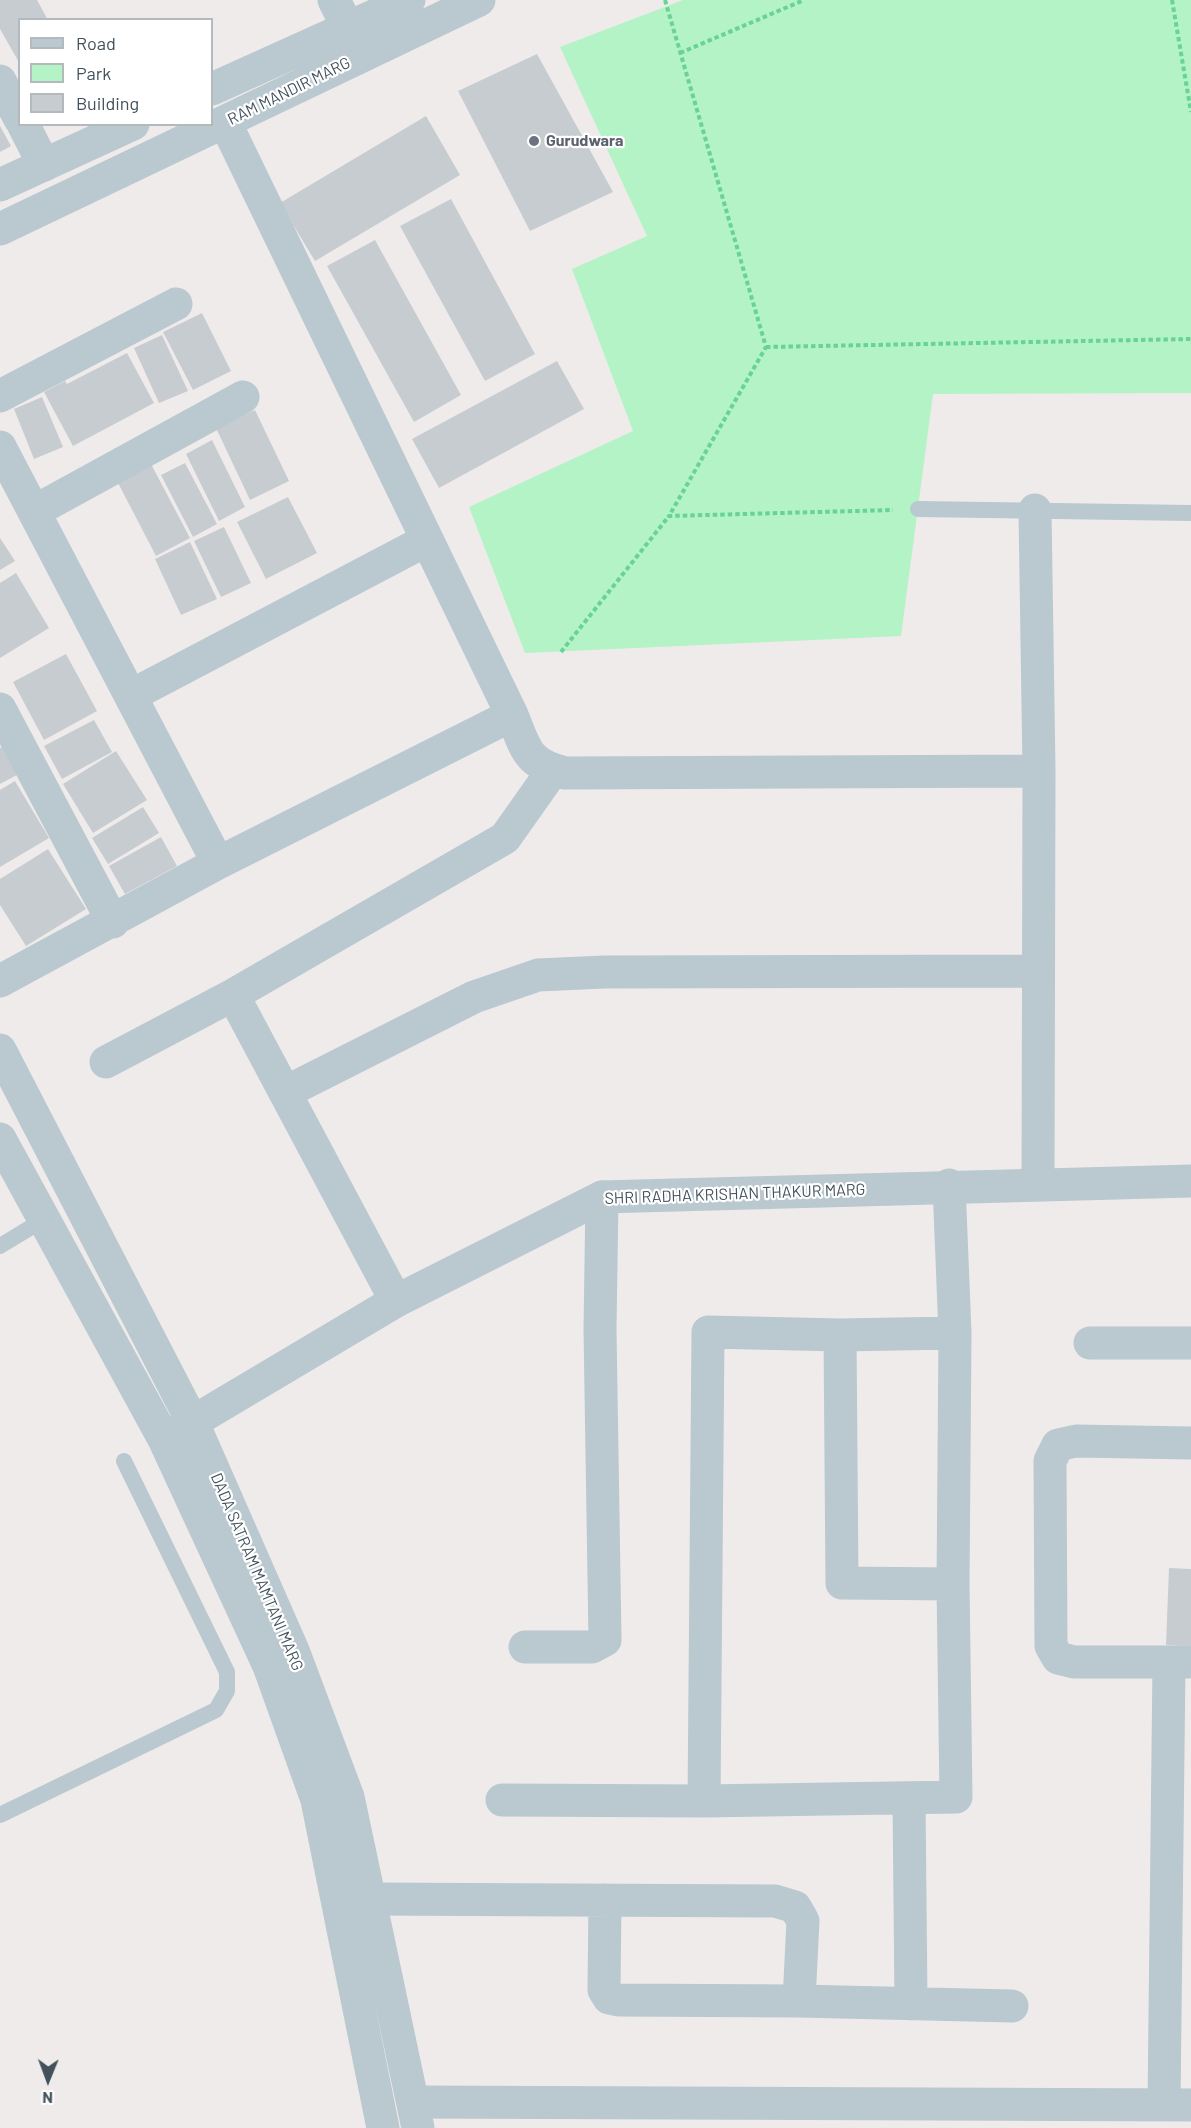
<!DOCTYPE html>
<style>
body{margin:0}
#map{position:relative;width:1191px;height:2128px;overflow:hidden;background:#efebeb;font-family:Barlow,sans-serif}
canvas{display:block}
.legend{position:absolute;left:18px;top:18px;width:195px;height:108px;box-sizing:border-box;background:#fff;border:2px solid #b3b9bd;margin:0;padding:8px 10px;list-style:none;font-size:18px;color:#42515a}
.legend li{display:flex;align-items:center;gap:12px;height:30px}
.legend b{width:30px;border:2px solid #b3b9bd}
.north{position:absolute;left:18px;top:2050px;width:60px;height:60px;-webkit-text-stroke:4px #fff;paint-order:stroke;rotate:181deg;font-size:16px;font-weight:700;line-height:24px;text-align:center;color:#42515a}
.north::after{content:'';display:block;margin:auto;width:21px;height:27px;background:#42515a;clip-path:polygon(50% 0,100% 100%,50% 72%,0 100%)}
</style>
<div id="map">
<canvas width="1191" height="2128"></canvas>
<ul class="legend">
<li><b style="height:8px;background:#bac8d0"></b>Road</li>
<li><b style="height:16px;background:#b3f3c5"></b>Park</li>
<li><b style="height:16px;background:#c7ccd1"></b>Building</li>
</ul>
<div class="north">N</div>
</div>
<script>
const c = document.querySelector('canvas').getContext('2d');
c.lineJoin = 'round';
function fill(path, color) { c.fillStyle = color; c.fill(path, 'evenodd'); }
function strokePath(path, color, width, dash) { c.strokeStyle = color; c.lineWidth = width; c.lineCap = dash ? 'butt' : 'round'; c.setLineDash(dash || []); c.stroke(path); }
function drawText(font, color, halo, rows, align = 'center') {
  c.font = font + ' Barlow,sans-serif'; c.lineWidth = 4.5; c.setLineDash([]); c.textBaseline = 'middle'; c.strokeStyle = halo; c.fillStyle = color; for (const [text, x, y, turn = 0] of rows) {
    c.save(); c.translate(x, y); c.rotate((+turn || 0) * Math.PI / 180); c.textAlign = isNaN(turn) ? turn : align; if (halo) c.strokeText(text, 0, 0); c.fillText(text, 0, 0); c.restore();
  }
}
const green = new Path2D(`
 M 683,0 L 1191,0 L 1191,393 L 933,394 L 901,636 L 525,653 L 469,507 L 633,431 L 572,269 L 647,236 L 560,47 Z`);
const building = new Path2D(`
 M 0,0 L 37,0 L 48,20 L 20,20 L 20,64 L 0,29 Z
 M 537,54 L 613,192 L 530,231 L 458,91 Z
 M 426,116 L 460,175 L 315,261 L 280,203 Z
 M 0,126 L 11,146 L 0,152 Z
 M 451,199 L 535,354 L 485,381 L 400,226 Z
 M 375,240 L 461,395 L 414,422 L 327,266 Z
 M 202,313 L 231,371 L 193,390 L 163,332 Z
 M 162,335 L 188,391 L 159,403 L 134,348 Z
 M 127,353 L 154,403 L 73,446 L 44,392 L 65,381 L 67,384 Z
 M 557,361 L 584,409 L 439,488 L 412,439 Z
 M 42,397 L 63,447 L 34,459 L 14,409 Z
 M 255,410 L 289,481 L 250,500 L 216,428 Z
 M 212,440 L 245,507 L 219,521 L 186,454 Z
 M 185,463 L 217,524 L 193,537 L 161,475 Z
 M 151,464 L 190,538 L 156,556 L 117,481 Z
 M 288,497 L 317,553 L 266,579 L 237,522 Z
 M 224,527 L 251,583 L 221,597 L 194,541 Z
 M 0,538 L 15,561 L 0,570 Z
 M 190,542 L 217,599 L 181,615 L 155,559 Z
 M 16,573 L 49,628 L 0,658 L 0,583 Z
 M 66,654 L 97,711 L 44,740 L 13,682 Z
 M 94,720 L 112,752 L 62,779 L 44,746 Z
 M 2,747 L 17,775 L 0,784 L 0,748 Z
 M 116,751 L 147,800 L 93,833 L 63,784 Z
 M 15,781 L 49,838 L 0,867 L 0,790 Z
 M 143,807 L 159,833 L 108,864 L 92,838 Z
 M 161,837 L 177,866 L 125,894 L 109,866 Z
 M 48,849 L 86,909 L 26,946 L 0,905 L 0,879 Z
 M 1169,1568 L 1191,1569 L 1191,1646 L 1166,1645 Z`);
const path = new Path2D(`
 M 665,0 L 766,347 L 669,516 L 893,510
 M 1172,0 L 1191,112
 M 680,53 L 804,0
 M 766,347 L 1191,339
 M 561,652 L 669,516`);
const service = new Path2D(`
 M 918,509 L 1191,513
 M 0,1246 L 43,1220
 M 0,1815 L 216,1710 L 227,1691 L 227,1672 L 124,1461`);
const minor = new Path2D(`
 M 334,0 L 348,28
 M 0,81 L 20,119
 M 23,124 L 44,165
 M 0,396 L 176,304
 M 0,447 L 218,863
 M 1035,510 L 1039,771 L 1038,1184
 M 35,511 L 243,397
 M 132,695 L 427,540
 M 0,709 L 113,922
 M 512,715 C 526,749 526,763 565,773 L 1039,771
 M 0,981 L 218,863 L 512,715 L 225,122
 M 233,995 L 396,1301
 M 106,1062 L 233,995 L 505,838 L 553,770
 M 286,1092 L 474,997 L 538,975 L 604,972 L 1038,971
 M 840,1335 L 842,1583 L 953,1584
 M 1090,1343 L 1191,1343
 M 1191,1443 L 1076,1441 L 1058,1445 L 1050,1461 L 1051,1646 L 1058,1658 L 1074,1662 L 1191,1662
 M 525,1647 L 592,1647 L 605,1640 L 600,1329 L 602,1197
 M 909,1798 L 911,2004
 M 502,1800 L 704,1801 L 956,1797 L 953,1584 L 955,1333 L 949,1185
 M 704,1801 L 708,1332 L 840,1335 L 955,1333
 M 369,1899 L 775,1901 L 795,1907 L 803,1921 L 799,2001 L 618,2000 L 609,1998 L 604,1990 L 605,1900
 M 799,2001 L 1012,2006
 M 414,2102 L 1191,2105
 M 1164,2105 L 1169,1662`);
const tertiary = new Path2D(`
 M 212,89 L 409,0
 M 0,185 L 133,124
 M 0,229 L 479,0
 M 0,1050 L 192,1421 L 294,1653 L 348,1797 L 418,2128
 M 0,1139 L 164,1439 L 269,1666 L 317,1800 L 383,2128
 M 164,1439 L 396,1301 L 602,1197 L 1191,1181`);
const markers = [
 [534,141,6,"#6b7280"]
];
const streetNames = [
 ["RAM MANDIR MARG",289,91,-26],
 ["SHRI RADHA KRISHAN THAKUR MARG",735,1194,-2],
 ["DADA SATRAM MAMTANI MARG",257,1572,67]
];
const worshipNames = [
 ["Gurudwara",546,141]
];
fill(green, '#b3f3c5');
fill(building, '#c7ccd1');
strokePath(path, '#68d394', 4, [4.5, 3]);
strokePath(service, '#bac8d0', 16);
strokePath(minor, '#bac8d0', 33);
strokePath(tertiary, '#bac8d0', 33);
for (const [x, y, r, color] of markers) { const dot = new Path2D(); dot.arc(x, y, r, 0, 2 * Math.PI); c.fillStyle = color; c.fill(dot); strokePath(dot, '#fff', 2); }
drawText('16px', '#42515a', '#fff', streetNames);
drawText('bold 16px', '#5b616d', '#fff', worshipNames, 'left');
</script>
